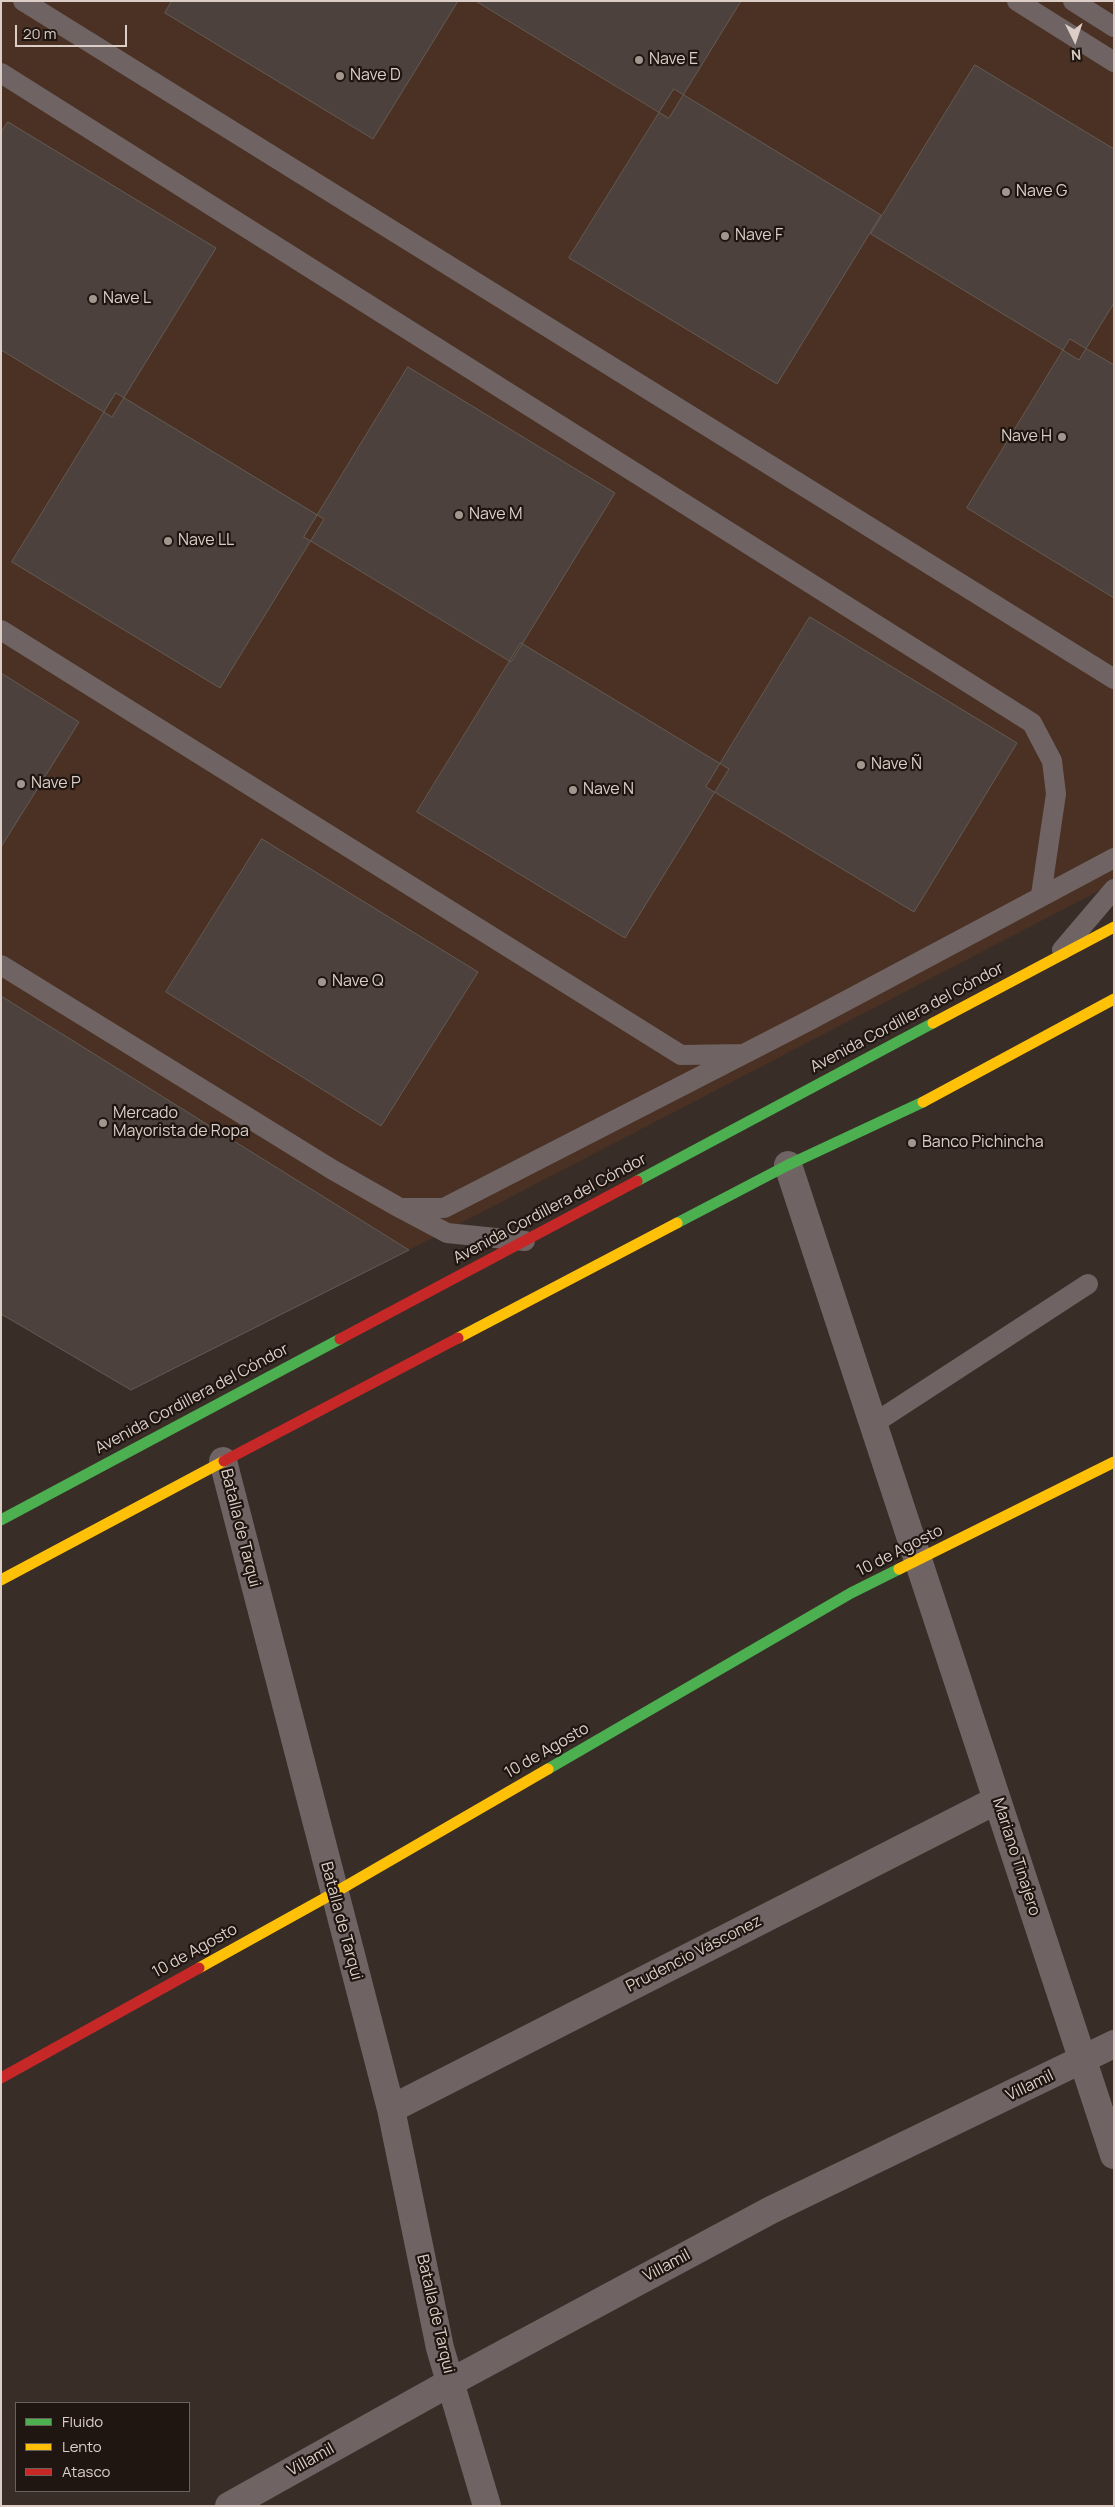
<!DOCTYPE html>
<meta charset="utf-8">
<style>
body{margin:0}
#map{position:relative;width:1115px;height:2507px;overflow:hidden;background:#382d27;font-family:Manrope,sans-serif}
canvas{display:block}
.frame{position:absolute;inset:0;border:2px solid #dccec7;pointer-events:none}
.legend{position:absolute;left:15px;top:2402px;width:175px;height:90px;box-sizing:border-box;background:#201611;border:1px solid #6b605a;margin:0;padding:6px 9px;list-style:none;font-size:15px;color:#dccec7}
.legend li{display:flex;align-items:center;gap:10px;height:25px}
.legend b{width:25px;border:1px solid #6b605a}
.north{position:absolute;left:1050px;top:15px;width:50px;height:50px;-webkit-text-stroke:4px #201611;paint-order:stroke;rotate:176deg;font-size:14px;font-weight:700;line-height:20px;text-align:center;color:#dccec7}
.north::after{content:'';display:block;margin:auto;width:18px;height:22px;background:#dccec7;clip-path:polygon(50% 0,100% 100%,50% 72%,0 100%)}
.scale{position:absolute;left:15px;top:25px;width:112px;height:22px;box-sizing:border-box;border:2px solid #dccec7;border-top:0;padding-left:6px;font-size:15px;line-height:18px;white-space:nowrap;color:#dccec7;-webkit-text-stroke:4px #201611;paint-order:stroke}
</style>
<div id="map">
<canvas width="1115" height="2507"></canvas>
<div class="frame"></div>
<ul class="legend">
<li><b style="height:6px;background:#4caf50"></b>Fluido</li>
<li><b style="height:6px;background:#ffc107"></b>Lento</li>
<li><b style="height:6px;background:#c62828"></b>Atasco</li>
</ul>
<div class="north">N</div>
<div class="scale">20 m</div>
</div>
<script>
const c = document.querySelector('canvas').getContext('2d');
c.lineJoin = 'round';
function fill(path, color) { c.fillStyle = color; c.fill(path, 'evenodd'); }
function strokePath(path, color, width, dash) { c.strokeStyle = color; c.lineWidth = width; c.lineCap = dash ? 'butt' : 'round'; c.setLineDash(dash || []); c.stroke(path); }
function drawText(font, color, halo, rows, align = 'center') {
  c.font = font + ' Manrope,sans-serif'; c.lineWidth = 4.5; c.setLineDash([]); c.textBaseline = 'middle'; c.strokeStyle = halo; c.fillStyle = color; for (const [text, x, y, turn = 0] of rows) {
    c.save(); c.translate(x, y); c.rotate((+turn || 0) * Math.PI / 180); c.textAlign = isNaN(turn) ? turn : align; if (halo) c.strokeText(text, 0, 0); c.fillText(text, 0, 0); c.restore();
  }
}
const built = new Path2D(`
 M 1,1 L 1114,1 L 1114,883 L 409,1250 L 1,996 Z`);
const building = new Path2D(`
 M 172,1 L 458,1 L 373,139 L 165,13 Z
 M 476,1 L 741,1 L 669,118 Z
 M 975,65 L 1114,149 L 1114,303 L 1079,360 L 871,234 Z
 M 674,89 L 881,215 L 777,384 L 569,258 Z
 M 8,122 L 216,248 L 112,417 L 1,350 L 1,133 Z
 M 1070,339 L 1114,365 L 1114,598 L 967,508 Z
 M 408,367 L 615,493 L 511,662 L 304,537 Z
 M 116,393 L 324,519 L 220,688 L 12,562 Z
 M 810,617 L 1017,743 L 914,912 L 706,787 Z
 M 521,643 L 729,769 L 625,938 L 417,812 Z
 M 1,673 L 79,722 L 1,847 Z
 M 262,839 L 478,972 L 381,1126 L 166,992 Z
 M 1,996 L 409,1250 L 131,1390 L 1,1314 Z`);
const lane = new Path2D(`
 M 23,1 L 1114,679
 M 1017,1 L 1114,62
 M 1073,1 L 1114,27
 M 1,73 L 1032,723 L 1052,761 L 1056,794 L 1041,895
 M 1,630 L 681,1055 L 744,1054
 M 1062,950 L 1114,889
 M 1,965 L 333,1170 L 400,1208 L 447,1233 L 525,1241
 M 400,1208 L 444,1208 L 810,1020 L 1114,858
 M 873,1424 L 1088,1284`);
const street = new Path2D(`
 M 788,1165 L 1114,2155
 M 223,1461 L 391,2109 L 440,2348 L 487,2506
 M 391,2109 L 997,1800
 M 229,2506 L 451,2382 L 771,2210 L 1114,2044`);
const fast = new Path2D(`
 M 637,1181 L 933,1023
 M 677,1223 L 788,1165 L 923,1102
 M 1,1520 L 340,1339
 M 548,1769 L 851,1593 L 899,1569`);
const slow = new Path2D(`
 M 933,1023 L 1114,927
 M 923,1102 L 1114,999
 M 458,1338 L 677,1223
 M 899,1569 L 1114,1462
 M 1,1580 L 224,1461
 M 199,1968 L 334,1893 L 548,1769`);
const jam = new Path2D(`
 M 340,1339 L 637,1181
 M 224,1461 L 458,1338
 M 1,2078 L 199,1968`);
const markers = [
 [639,60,5,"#a3968f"],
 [340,76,5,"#a3968f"],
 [1006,192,5,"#a3968f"],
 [725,236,5,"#a3968f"],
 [93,299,5,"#a3968f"],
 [1062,437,5,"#a3968f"],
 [459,515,5,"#a3968f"],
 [168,541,5,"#a3968f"],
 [861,765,5,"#a3968f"],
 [21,784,5,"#a3968f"],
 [573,790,5,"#a3968f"],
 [322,982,5,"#a3968f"],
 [103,1123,5,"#a3968f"],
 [912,1143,5,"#a3968f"]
];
const poiNames = [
 ["Nave E",649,60],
 ["Nave D",350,76],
 ["Nave G",1016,192],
 ["Nave F",735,236],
 ["Nave L",103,299],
 ["Nave H",1052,437,"right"],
 ["Nave M",469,515],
 ["Nave LL",178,541],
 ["Nave Ñ",871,765],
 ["Nave P",31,784],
 ["Nave N",583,790],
 ["Nave Q",332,982],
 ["Mercado",113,1114],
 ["Mayorista de Ropa",113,1132],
 ["Banco Pichincha",922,1143]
];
const streetNames = [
 ["Avenida Cordillera del Cóndor",907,1018,-28],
 ["Avenida Cordillera del Cóndor",550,1209,-28],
 ["Avenida Cordillera del Cóndor",192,1399,-28],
 ["Batalla de Tarqui",240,1528,76],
 ["10 de Agosto",900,1551,-27],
 ["10 de Agosto",547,1751,-30],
 ["Mariano Tinajero",1016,1857,72],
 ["Batalla de Tarqui",341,1921,75],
 ["10 de Agosto",195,1951,-29],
 ["Prudencio Vásconez",694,1954,-27],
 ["Villamil",1030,2086,-26],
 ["Villamil",667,2266,-28],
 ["Batalla de Tarqui",435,2314,77],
 ["Villamil",311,2460,-29]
];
fill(built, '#4a3123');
fill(building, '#4c413c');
strokePath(building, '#645b55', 1);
strokePath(lane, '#6f6463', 20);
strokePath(street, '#6f6463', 28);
strokePath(fast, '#4caf50', 11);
strokePath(slow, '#ffc107', 11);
strokePath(jam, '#c62828', 11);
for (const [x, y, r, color] of markers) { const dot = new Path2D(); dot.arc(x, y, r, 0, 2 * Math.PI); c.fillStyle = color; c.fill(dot); strokePath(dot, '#201611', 2); }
drawText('16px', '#dccec7', '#201611', poiNames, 'left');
drawText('16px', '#dccec7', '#201611', streetNames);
</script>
